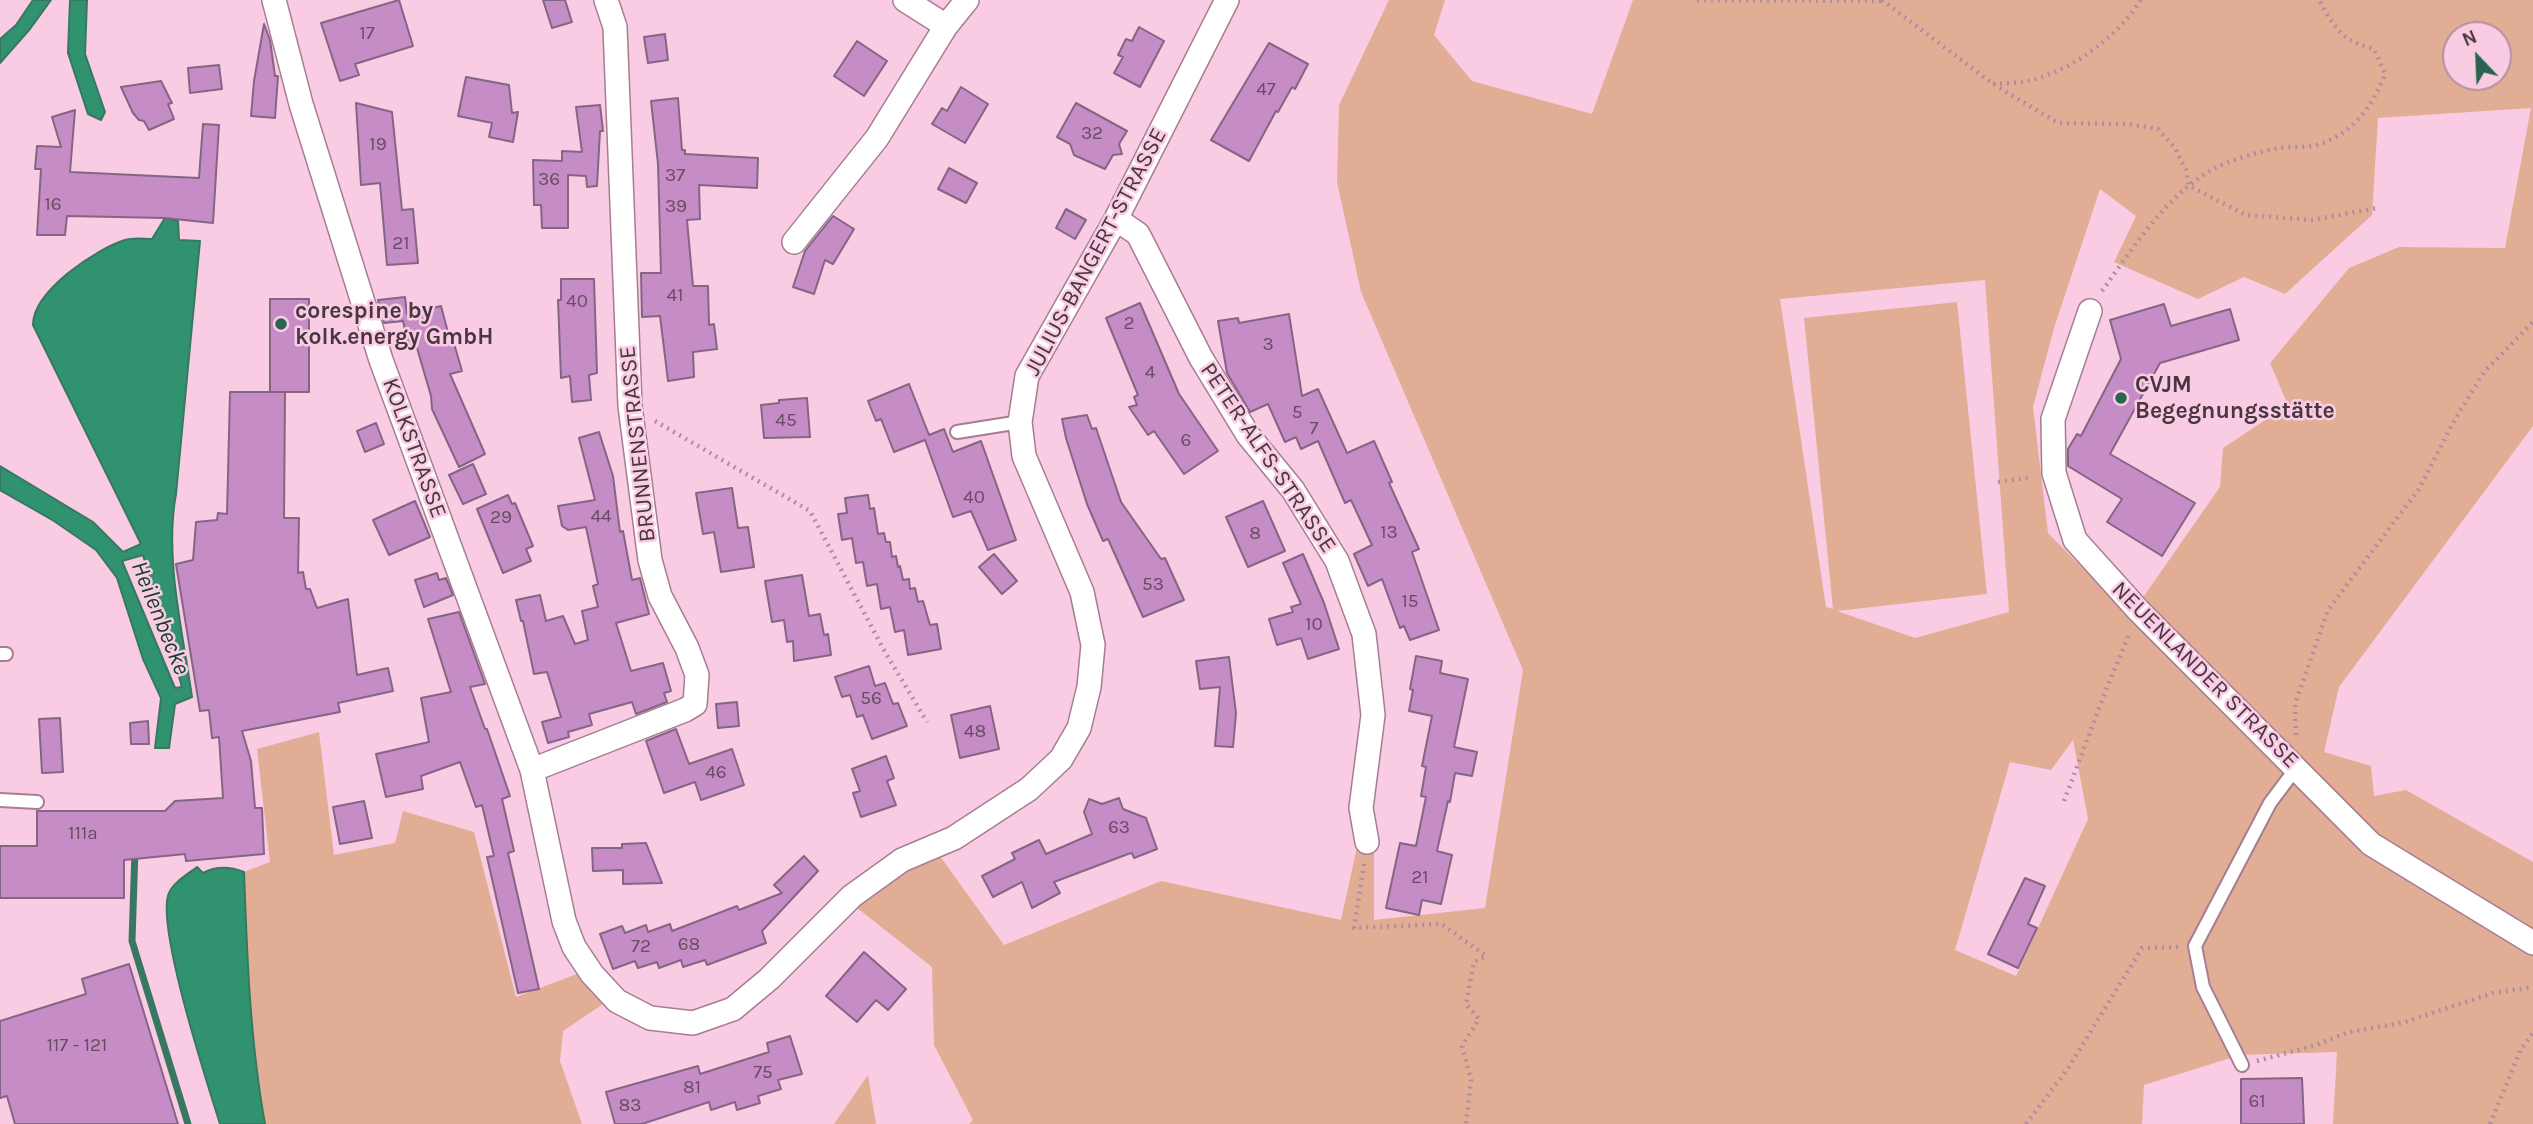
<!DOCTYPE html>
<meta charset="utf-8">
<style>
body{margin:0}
#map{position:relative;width:2533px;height:1124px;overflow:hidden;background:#facce4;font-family:Karla,sans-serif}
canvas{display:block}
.north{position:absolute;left:2442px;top:21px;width:70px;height:70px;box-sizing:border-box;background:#facce4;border:2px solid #b390a2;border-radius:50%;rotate:337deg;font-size:19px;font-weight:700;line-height:28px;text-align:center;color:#493740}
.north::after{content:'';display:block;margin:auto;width:24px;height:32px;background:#28644e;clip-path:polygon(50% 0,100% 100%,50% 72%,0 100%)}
</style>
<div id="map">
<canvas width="2533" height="1124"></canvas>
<div class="north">N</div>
</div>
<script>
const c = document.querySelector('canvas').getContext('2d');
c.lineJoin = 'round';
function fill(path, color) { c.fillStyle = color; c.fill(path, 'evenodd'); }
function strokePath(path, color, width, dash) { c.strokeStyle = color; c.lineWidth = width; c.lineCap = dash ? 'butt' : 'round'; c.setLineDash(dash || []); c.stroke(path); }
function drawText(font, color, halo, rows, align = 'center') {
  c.font = font + ' Karla,sans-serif'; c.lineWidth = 5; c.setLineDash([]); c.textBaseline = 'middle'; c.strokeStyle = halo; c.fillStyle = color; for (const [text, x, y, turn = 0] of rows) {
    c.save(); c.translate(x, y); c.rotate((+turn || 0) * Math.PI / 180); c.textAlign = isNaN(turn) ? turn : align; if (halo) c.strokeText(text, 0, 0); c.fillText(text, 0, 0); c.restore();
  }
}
const green = new Path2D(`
 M 1389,0 L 1445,0 L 1434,35 L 1472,81 L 1592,114 L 1633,0 L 2533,0 L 2533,426 L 2339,687 L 2324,752 L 2371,766 L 2374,796 L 2406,790 L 2533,862 L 2533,1124 L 2333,1124 L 2337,1052 L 2240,1055 L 2144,1085 L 2142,1124 L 969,1124 L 973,1120 L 934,1045 L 932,967 L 852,904 L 937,852 L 1004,945 L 1161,881 L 1341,920 L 1357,847 L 1374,853 L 1374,920 L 1485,908 L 1523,670 L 1361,292 L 1337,182 L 1339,105 ZM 2456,35 L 2498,35 L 2498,77 L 2456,77 ZM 2531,108 L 2505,248 L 2399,247 L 2349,268 L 2270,363 L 2288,405 L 2223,448 L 2220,487 L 2130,616 L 2048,533 L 2033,407 L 2054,328 L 2100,189 L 2136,216 L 2114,262 L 2198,299 L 2244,277 L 2285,294 L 2372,215 L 2378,118 ZM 1985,280 L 2009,612 L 1915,638 L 1837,611 L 1987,594 L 1957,302 L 1804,318 L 1833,609 L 1826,607 L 1780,299 ZM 2073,740 L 2088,819 L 2016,976 L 1955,950 L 2010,762 L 2051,770 Z
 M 319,732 L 334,855 L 395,843 L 403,811 L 474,832 L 516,997 L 577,974 L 603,1004 L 563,1031 L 560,1061 L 582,1124 L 265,1124 C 250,1041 247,957 244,872 L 270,862 L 257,749 Z
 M 868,1075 L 876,1124 L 834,1124 Z`);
const water = new Path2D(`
 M 33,0 L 51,0 L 30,29 L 0,63 L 0,39 L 16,25 Z
 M 70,0 L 87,0 L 85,54 L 105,112 L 101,120 L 88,114 L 68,53 Z
 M 165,218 L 178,221 L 179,240 L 200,241 L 176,494 C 164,557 183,633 192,697 L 175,704 L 169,748 L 155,748 L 161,698 L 143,659 L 117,578 L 96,550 L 54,521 L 0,490 L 0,466 L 93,522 L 123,552 L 141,544 L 33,325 C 33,291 96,249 125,240 C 134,237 144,239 152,239 ZM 143,555 L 182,687 L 175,688 L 122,561 Z
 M 197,867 L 203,873 C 216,866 231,867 244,872 C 247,957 250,1041 265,1124 L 220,1124 C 208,1085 155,924 169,893 C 174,882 188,874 197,867 Z`);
const stream = new Path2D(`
 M 135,850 L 132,941 L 188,1124`);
const building = new Path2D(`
 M 399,0 L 413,46 L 355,64 L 359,75 L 340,81 L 321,23 Z
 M 543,0 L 565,0 L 572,22 L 552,28 Z
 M 264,24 L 270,40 L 275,76 L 278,76 L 275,118 L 251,116 L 254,81 Z
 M 1139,27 L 1164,41 L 1140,87 L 1114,73 L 1123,57 L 1118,55 L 1126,39 L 1132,41 Z
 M 665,34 L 668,60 L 648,63 L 644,37 Z
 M 857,41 L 887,61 L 864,96 L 834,76 Z
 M 1269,43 L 1308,64 L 1295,89 L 1292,87 L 1278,112 L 1276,111 L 1249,161 L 1211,140 Z
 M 219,65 L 222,89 L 190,93 L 188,68 Z
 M 466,77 L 509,85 L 512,113 L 518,112 L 513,142 L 489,137 L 492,123 L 458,116 Z
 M 161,81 L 172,103 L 168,104 L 174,119 L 149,130 L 144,121 L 139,120 L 133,113 L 121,87 Z
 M 961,87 L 988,104 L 965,143 L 932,124 L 942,108 L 947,111 Z
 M 678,98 L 682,150 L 685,150 L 685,154 L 758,158 L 757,188 L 699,185 L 700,219 L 687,220 L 693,286 L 708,286 L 709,325 L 714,324 L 717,349 L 693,352 L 694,377 L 668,381 L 660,316 L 642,317 L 641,273 L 661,273 L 658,164 L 651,101 Z
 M 356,103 L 392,112 L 402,210 L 413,209 L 418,263 L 387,265 L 380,183 L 361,185 Z
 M 1076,103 L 1127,131 L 1119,144 L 1122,154 L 1113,155 L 1105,169 L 1074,155 L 1070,144 L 1057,137 Z
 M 600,105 L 603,131 L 600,131 L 597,186 L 587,187 L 586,176 L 568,175 L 568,228 L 542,228 L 541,205 L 534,205 L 533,160 L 562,161 L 562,151 L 582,152 L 576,107 Z
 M 75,110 L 70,172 L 199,178 L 203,124 L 219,125 L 213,223 L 165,218 L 67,216 L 65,235 L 37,235 L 41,169 L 35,169 L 37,146 L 61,147 L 52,117 Z
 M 949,168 L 977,183 L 966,203 L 938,189 Z
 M 1066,209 L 1086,220 L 1075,239 L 1056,228 Z
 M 833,216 L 854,229 L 833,264 L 825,260 L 814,294 L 793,287 L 805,251 Z
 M 561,279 L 594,279 L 597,373 L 589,375 L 591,400 L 572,402 L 570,376 L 561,378 L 558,300 L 561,300 Z
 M 405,297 L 407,314 L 441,306 L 450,340 L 453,340 L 462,371 L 450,374 L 485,454 L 459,467 L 432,409 L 431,396 L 417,348 L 410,350 L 403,321 L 384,323 L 378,300 Z
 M 270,299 L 309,299 L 309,392 L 270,392 Z
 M 1140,303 L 1179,394 L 1218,451 L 1184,474 L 1154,431 L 1148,435 L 1129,407 L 1137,405 L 1134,397 L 1138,395 L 1106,318 Z
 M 2164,304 L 2171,326 L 2230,309 L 2239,340 L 2160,363 L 2110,454 L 2195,503 L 2162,556 L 2107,522 L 2122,499 L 2068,466 L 2068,449 L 2077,434 L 2081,436 L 2121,359 L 2110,320 Z
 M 1289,314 L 1302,396 L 1318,389 L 1347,453 L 1374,441 L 1392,482 L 1389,483 L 1419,549 L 1412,552 L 1439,630 L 1410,640 L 1404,626 L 1400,628 L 1382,579 L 1368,586 L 1354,554 L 1372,545 L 1351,500 L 1345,503 L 1318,441 L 1301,449 L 1296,437 L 1285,442 L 1268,404 L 1250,412 L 1227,373 L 1218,321 L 1238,318 L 1239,323 Z
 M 909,384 L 929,435 L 944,429 L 953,452 L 981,441 L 1016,540 L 988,550 L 971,511 L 953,517 L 925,440 L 894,452 L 881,419 L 876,421 L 868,401 Z
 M 230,392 L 285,392 L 284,518 L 299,518 L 298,573 L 303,572 L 306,589 L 310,589 L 317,608 L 348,599 L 357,675 L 388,668 L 393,691 L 338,703 L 340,712 L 242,731 L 251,761 L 255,808 L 262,808 L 264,854 L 186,861 L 185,854 L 124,860 L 124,898 L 0,898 L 0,846 L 37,846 L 37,811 L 165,811 L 175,801 L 223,798 L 219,737 L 212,738 L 209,710 L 200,711 L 176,564 L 193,560 L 196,522 L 217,520 L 218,513 L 227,514 Z
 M 807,398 L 810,437 L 764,438 L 761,405 L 779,403 L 779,400 Z
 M 1087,415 L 1092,429 L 1096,428 L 1121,502 L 1161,559 L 1165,558 L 1184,600 L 1143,617 L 1108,539 L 1103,541 L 1087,504 L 1066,438 L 1062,419 Z
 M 376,423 L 384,444 L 365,452 L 357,431 Z
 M 599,432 L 613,476 L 620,532 L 623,531 L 632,580 L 640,578 L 649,614 L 616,623 L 631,671 L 663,663 L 671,691 L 664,693 L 667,702 L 636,714 L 632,702 L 589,714 L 592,725 L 568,732 L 569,737 L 548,743 L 542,722 L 561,717 L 547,672 L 534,674 L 523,621 L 521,621 L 516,600 L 540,595 L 546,621 L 563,616 L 575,644 L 588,640 L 582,611 L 598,607 L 593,586 L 598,584 L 586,527 L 568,530 L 562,526 L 558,506 L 595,500 L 579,438 Z
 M 473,464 L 486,494 L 463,504 L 449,475 Z
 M 732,488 L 738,528 L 748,527 L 754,567 L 721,572 L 714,532 L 703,534 L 696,493 Z
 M 508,495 L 512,504 L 515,503 L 533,546 L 526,549 L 531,561 L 503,573 L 477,509 Z
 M 868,495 L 870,509 L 874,508 L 878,534 L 884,533 L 886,542 L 890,542 L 892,557 L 896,556 L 898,567 L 900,566 L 903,580 L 909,579 L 910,589 L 915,588 L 918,602 L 923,601 L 930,625 L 937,624 L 941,649 L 908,655 L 904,630 L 895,632 L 890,607 L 881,609 L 877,584 L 867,586 L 863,562 L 856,563 L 852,538 L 842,540 L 838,514 L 847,513 L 845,498 Z
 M 415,501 L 430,537 L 389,555 L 373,520 Z
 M 1263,501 L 1285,551 L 1248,567 L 1226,517 Z
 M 994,554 L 1017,581 L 1002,594 L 979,567 Z
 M 1303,554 L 1324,603 L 1339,649 L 1308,659 L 1301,638 L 1277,645 L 1269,619 L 1293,612 L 1291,607 L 1301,604 L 1283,563 Z
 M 437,573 L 439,580 L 446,578 L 453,595 L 424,607 L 415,580 Z
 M 802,575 L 809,616 L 820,614 L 824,635 L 828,634 L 831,655 L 794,661 L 793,641 L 787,642 L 784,620 L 772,622 L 765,581 Z
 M 459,612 L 485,684 L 470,687 L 485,729 L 487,729 L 510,796 L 502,799 L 514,851 L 508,853 L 539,989 L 518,993 L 487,857 L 494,856 L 482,805 L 476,807 L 460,762 L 421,776 L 423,789 L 386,797 L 376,754 L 429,742 L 421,698 L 451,692 L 428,619 Z
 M 1416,656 L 1442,661 L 1440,673 L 1468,679 L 1454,747 L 1477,752 L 1472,776 L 1455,773 L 1450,802 L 1448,801 L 1437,851 L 1452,855 L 1441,904 L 1422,900 L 1419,915 L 1386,908 L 1400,843 L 1416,846 L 1426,797 L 1421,796 L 1426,767 L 1422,766 L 1432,716 L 1409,711 L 1413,690 L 1410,689 Z
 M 1229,657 L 1236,713 L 1233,747 L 1215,746 L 1220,687 L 1200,689 L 1196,661 Z
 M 869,666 L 875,686 L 885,683 L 893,704 L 898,703 L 907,726 L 872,739 L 863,715 L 857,717 L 850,695 L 842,697 L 835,677 Z
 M 737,702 L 739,726 L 718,728 L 716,704 Z
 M 990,706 L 999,749 L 960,758 L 951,715 Z
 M 60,718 L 63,772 L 42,773 L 39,719 Z
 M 148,721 L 149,744 L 131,744 L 130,723 Z
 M 676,729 L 689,764 L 732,749 L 744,785 L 701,800 L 695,782 L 664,793 L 646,741 Z
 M 886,756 L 894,778 L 887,781 L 896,805 L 861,817 L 853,793 L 860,791 L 852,769 Z
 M 1119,798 L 1123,809 L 1146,818 L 1157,849 L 1134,858 L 1132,853 L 1128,854 L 1054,882 L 1060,893 L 1032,908 L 1022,882 L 993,897 L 982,876 L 1015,859 L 1012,853 L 1039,840 L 1046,854 L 1092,834 L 1084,812 L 1089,799 L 1102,804 Z
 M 364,801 L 372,838 L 340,844 L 333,807 Z
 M 646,843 L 662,883 L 623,884 L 623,870 L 593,871 L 592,848 L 622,848 L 622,844 Z
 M 804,856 L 818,871 L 762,931 L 766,943 L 707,965 L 705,960 L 683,967 L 681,960 L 659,968 L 657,962 L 638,968 L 635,961 L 613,969 L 600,934 L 622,926 L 625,933 L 646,925 L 648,932 L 670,924 L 672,931 L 737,906 L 739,910 L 782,893 L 774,885 Z
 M 2025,878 L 2045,886 L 2028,924 L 2037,928 L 2018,968 L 1988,954 Z
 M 864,952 L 906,989 L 888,1010 L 876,1000 L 857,1022 L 826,996 Z
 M 129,964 L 178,1124 L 15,1124 L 7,1096 L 0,1098 L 0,1021 L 86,994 L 82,979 Z
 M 790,1036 L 802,1074 L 778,1080 L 781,1089 L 758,1096 L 760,1103 L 737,1110 L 735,1102 L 711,1110 L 709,1102 L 642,1124 L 615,1124 L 606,1092 L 698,1066 L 700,1074 L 769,1052 L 767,1043 Z
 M 2302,1078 L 2304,1124 L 2241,1124 L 2241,1079 Z`);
const path = new Path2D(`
 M 1697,0 L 1882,1
 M 1882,0 L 1993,84 L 2058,123 L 2129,124 L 2158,129 L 2175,148 L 2186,170 L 2189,186 L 2246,215 L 2312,220 L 2377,208
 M 1993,84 C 2006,83 2020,83 2032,80 C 2074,69 2117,37 2141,0
 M 2102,291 C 2133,248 2163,200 2208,172 C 2228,160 2257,152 2280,148 C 2292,146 2305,148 2317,145 C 2352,135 2373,106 2385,74 L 2374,49 C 2341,40 2335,29 2319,0
 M 655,421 L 810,511 L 885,652 L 927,722
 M 1998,482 L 2032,477
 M 2296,735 L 2295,704 L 2328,610 L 2419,489 L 2453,423 L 2484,372 L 2533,322
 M 2064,801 L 2106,690 L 2130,632
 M 1364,864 L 1354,928 L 1442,924 L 1486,956 L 1474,962 L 1466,1004 L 1479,1019 L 1462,1046 L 1471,1080 L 1466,1124
 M 2257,1061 L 2313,1046 L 2346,1033 L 2405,1022 L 2493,993 L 2533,987
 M 2026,1124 L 2067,1070 L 2142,948 L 2180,947
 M 2490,1124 L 2521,1049 L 2533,1033`);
const service = new Path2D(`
 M 957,432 L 1020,422
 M 0,654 L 6,654
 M 0,800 L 37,802
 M 2242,1065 L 2203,987 L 2195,946 L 2270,803 L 2297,767`);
const minor = new Path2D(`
 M 274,0 L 301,104 L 381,360 L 532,770 L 564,921 L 574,947 L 592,974 L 617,1001 L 650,1018 L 693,1023 L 733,1009 L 769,979 L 852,896 L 902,860 L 954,838 L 1029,789 L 1061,759 L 1079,728 L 1089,687 L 1093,645 L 1082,592 L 1024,456 L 1020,422 L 1027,376 L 1116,219 L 1227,0
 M 905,0 L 946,26
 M 1116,219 L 1138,234 L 1201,358 L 1248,435 L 1293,490 L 1337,561 L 1364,634 L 1373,715 L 1361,808 L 1367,842
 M 794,242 L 877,138 L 946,26 L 967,0
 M 2090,311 L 2053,419 L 2054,473 L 2075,540 L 2139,611 L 2371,844 L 2533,943
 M 532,770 L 685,710 L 695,704 L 697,675 L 687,648 L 660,596 L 650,560 L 630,406 L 615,27 L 606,0`);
const markers = [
 [281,324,7,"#28644e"],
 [2121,398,7,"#28644e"]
];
const numberNames = [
 ["17",367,34],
 ["47",1266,90],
 ["32",1092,134],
 ["19",378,145],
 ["37",675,176],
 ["36",549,180],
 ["16",53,205],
 ["39",676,207],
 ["21",401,244],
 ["41",675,296],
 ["40",577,302],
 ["2",1129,324],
 ["3",1268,345],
 ["4",1150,373],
 ["5",1297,413],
 ["45",786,421],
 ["7",1314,429],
 ["6",1186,441],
 ["40",974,498],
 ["44",601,517],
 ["29",501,518],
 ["13",1389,533],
 ["8",1255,534],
 ["53",1153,585],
 ["15",1410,602],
 ["10",1314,625],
 ["56",871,699],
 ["48",975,732],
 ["46",716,773],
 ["63",1119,828],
 ["111a",83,834],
 ["21",1420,878],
 ["68",689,945],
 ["72",641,947],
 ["117 - 121",77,1046],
 ["75",763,1073],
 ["81",692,1088],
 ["61",2257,1102],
 ["83",630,1106]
];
const streetNames = [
 ["JULIUS-BANGERT-STRASSE",1096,252,-62],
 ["BRUNNENSTRASSE",638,444,-96],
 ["KOLKSTRASSE",414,448,70],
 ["PETER-ALFS-STRASSE",1268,458,56],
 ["NEUENLANDER STRASSE",2205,675,45]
];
const poiNames = [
 ["corespine by",295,311],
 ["kolk.energy GmbH",295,337],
 ["CVJM",2135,385],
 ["Begegnungsstätte",2135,411]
];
const waterNames = [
 ["Heilenbecke",160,618,68]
];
fill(green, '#e2ad95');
fill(water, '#319270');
strokePath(water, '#387762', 2);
strokePath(stream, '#387762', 7);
fill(building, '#c58cc6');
strokePath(building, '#846584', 2);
strokePath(service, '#a67d93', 16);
strokePath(minor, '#a67d93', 26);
strokePath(path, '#af8d9e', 4.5, [2, 5]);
strokePath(service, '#fff', 12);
strokePath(minor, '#fff', 23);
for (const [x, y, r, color] of markers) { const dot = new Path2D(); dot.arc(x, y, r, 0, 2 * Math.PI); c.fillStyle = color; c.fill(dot); strokePath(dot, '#facce4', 2.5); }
drawText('19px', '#684c62', null, numberNames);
drawText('23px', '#493740', '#facce4', streetNames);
drawText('bold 23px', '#493740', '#facce4', poiNames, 'left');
drawText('italic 24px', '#163f30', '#facce4', waterNames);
</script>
